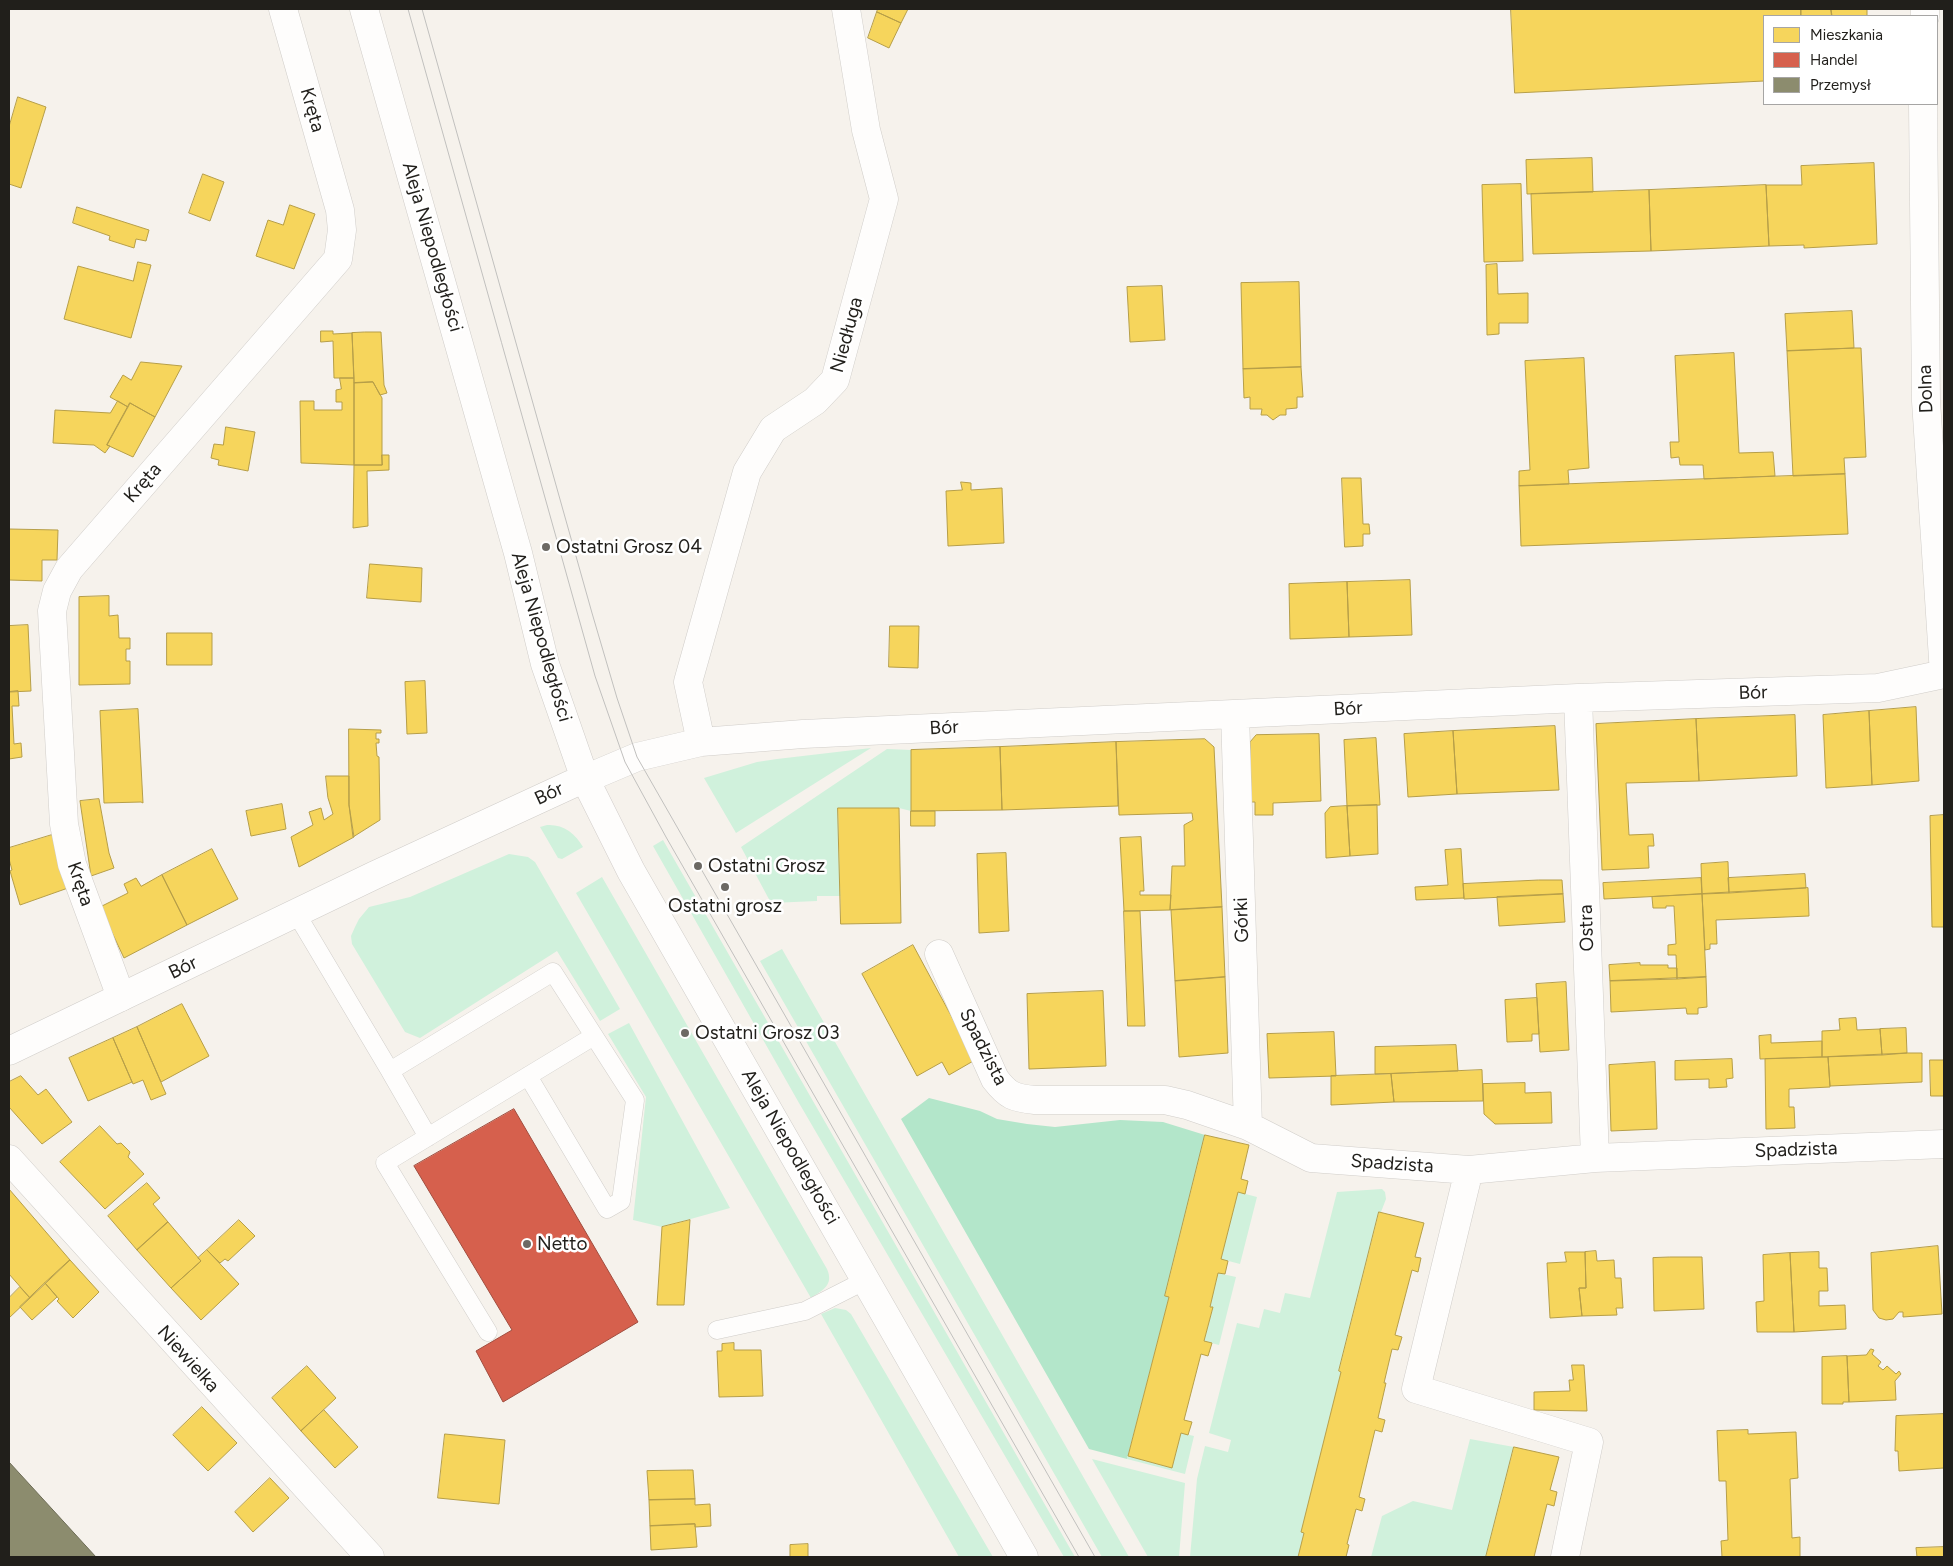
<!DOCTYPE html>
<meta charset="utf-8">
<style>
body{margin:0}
#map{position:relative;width:1953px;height:1566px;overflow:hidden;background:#f6f2ec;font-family:Figtree,sans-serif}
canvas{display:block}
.frame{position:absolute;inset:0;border:10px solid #211f1b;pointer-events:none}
.legend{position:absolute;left:1763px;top:15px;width:175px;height:90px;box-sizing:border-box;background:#fff;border:1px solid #a6a5a4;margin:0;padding:6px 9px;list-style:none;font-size:15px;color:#211f1b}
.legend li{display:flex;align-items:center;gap:10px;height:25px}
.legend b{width:25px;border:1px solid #a6a5a4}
</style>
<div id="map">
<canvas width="1953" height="1566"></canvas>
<div class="frame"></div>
<ul class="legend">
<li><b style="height:14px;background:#f6d55c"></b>Mieszkania</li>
<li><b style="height:14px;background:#d6604d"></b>Handel</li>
<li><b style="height:14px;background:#8c8c6e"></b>Przemysł</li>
</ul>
</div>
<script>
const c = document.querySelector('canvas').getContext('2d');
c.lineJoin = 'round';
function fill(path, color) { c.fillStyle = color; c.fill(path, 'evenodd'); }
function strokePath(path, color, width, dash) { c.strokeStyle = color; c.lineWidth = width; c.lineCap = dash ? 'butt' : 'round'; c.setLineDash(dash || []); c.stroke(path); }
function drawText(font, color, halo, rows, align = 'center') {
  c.font = font + ' Figtree,sans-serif'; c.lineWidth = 5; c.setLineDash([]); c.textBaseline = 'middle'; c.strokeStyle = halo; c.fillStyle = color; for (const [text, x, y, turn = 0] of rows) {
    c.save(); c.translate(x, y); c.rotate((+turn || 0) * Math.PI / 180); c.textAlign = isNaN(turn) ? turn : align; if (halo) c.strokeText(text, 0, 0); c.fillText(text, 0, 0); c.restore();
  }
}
const green = new Path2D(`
 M 871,748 L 736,833 L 704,778 L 757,762 L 777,759 Z
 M 887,749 L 911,750 L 911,811 L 899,808 L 838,809 L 841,896 L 817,896 L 817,901 L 771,903 L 741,847 Z
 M 547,825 C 563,824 575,833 583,847 L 562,859 L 558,858 L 540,827 Z
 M 663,840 L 1075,1557 L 1064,1557 L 799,1103 L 653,846 Z
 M 509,854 L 528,857 L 535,862 L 620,1009 L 600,1021 L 557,951 L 420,1038 L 405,1032 L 352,944 L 351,936 L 355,927 L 359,919 L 369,907 L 410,897 Z
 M 602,877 L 827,1269 C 834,1285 823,1290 811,1298 L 576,893 Z
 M 782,949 L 1129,1557 L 1102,1557 L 760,961 Z
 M 629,1023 L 730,1208 L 662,1227 L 633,1220 L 646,1097 L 608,1034 Z
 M 1382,1189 L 1385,1192 L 1386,1199 L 1381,1212 L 1379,1212 L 1339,1371 L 1341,1372 L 1301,1532 L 1304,1533 L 1298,1557 L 1190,1557 L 1197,1479 L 1205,1446 L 1228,1452 L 1231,1440 L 1209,1433 L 1237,1323 L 1259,1328 L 1264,1309 L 1280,1313 L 1285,1293 L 1310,1298 L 1337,1192 Z
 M 1238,1192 L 1257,1197 L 1240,1264 L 1221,1259 Z
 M 1218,1273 L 1236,1277 L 1219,1345 L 1204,1341 L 1213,1308 L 1210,1307 Z
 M 835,1308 L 846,1310 L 851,1314 L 993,1557 L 959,1557 L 821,1314 Z
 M 1181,1433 L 1194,1436 L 1185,1474 L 1127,1459 L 1128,1456 L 1172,1468 Z
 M 1470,1439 L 1514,1447 L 1486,1557 L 1371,1557 L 1382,1516 L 1413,1501 L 1452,1510 Z
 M 1092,1459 L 1185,1483 L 1179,1557 L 1148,1557 Z`);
const forest = new Path2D(`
 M 929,1098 L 980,1111 L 997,1119 L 1027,1124 L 1055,1127 L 1120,1120 L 1163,1122 L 1205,1135 L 1165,1296 L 1169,1297 L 1127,1459 L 1089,1449 L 901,1119 Z`);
const homes = new Path2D(`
 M 878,9 L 908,9 L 901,23 L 877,12 Z
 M 1511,9 L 1801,9 L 1801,16 L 1764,16 L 1764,81 L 1515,93 Z
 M 1801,9 L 1831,9 L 1832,16 L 1801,16 Z
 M 1831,9 L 1867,9 L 1867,16 L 1832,16 Z
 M 877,12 L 901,23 L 889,48 L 868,38 Z
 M 18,97 L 46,107 L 21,188 L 9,184 L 9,127 Z
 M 1592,158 L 1593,192 L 1527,194 L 1526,160 Z
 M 1874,163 L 1877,244 L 1804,248 L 1804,245 L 1769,246 L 1766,185 L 1802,185 L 1801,166 Z
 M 203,174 L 224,182 L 210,221 L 189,213 Z
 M 1521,184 L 1523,261 L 1484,262 L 1482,185 Z
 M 1766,185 L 1769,246 L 1651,251 L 1649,190 Z
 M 1649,190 L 1651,251 L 1533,254 L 1531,194 Z
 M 290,205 L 315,214 L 294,269 L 256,256 L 268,220 L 283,225 Z
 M 77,207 L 149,230 L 146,241 L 136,239 L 134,248 L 109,240 L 110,236 L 73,223 Z
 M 138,262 L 151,265 L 131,338 L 64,319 L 78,266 L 133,281 Z
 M 1497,264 L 1498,294 L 1528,293 L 1528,323 L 1499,323 L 1499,334 L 1487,335 L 1486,265 Z
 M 1299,282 L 1301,367 L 1243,369 L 1241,283 Z
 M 1162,286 L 1165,340 L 1130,342 L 1127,287 Z
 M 1852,311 L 1854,348 L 1787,351 L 1785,314 Z
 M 321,331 L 333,331 L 333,334 L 352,333 L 354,378 L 334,378 L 333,341 L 321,342 Z
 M 365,332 L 381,332 L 384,385 L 387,393 L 380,395 L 373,382 L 354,383 L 352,333 Z
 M 1854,348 L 1861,348 L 1866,457 L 1844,458 L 1845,474 L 1793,476 L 1787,351 Z
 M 1734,353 L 1739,453 L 1773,452 L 1775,476 L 1704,479 L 1703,465 L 1680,465 L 1679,457 L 1671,458 L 1670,442 L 1679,442 L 1675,356 Z
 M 1584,358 L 1589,468 L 1568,470 L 1569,484 L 1519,486 L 1519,471 L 1530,470 L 1525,361 Z
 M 141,362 L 182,366 L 155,417 L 130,403 L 128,407 L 110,397 L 123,375 L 131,380 Z
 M 1301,367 L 1303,397 L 1297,397 L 1297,408 L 1286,409 L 1286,415 L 1280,415 L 1273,420 L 1267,415 L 1261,415 L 1262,409 L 1250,409 L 1250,397 L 1244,398 L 1243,369 Z
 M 340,378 L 354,378 L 354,465 L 301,463 L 300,401 L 314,401 L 314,410 L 342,410 L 342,402 L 336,402 L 336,390 L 341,389 Z
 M 373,382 L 382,398 L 382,465 L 354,465 L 354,383 Z
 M 118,401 L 128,407 L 107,445 L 110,446 L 105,453 L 94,445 L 53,443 L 55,410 L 110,413 Z
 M 130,403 L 155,417 L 133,457 L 107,445 Z
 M 226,427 L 255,432 L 248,471 L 218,465 L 219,460 L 211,458 L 214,444 L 223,445 Z
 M 382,455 L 389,455 L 389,470 L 367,471 L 368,526 L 353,528 L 354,465 L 382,465 Z
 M 1845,474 L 1848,534 L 1521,546 L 1519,486 Z
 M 1342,478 L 1361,478 L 1363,524 L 1369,524 L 1370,534 L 1363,534 L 1363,546 L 1345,547 Z
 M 961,482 L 971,483 L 971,490 L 1002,488 L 1004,543 L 948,546 L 946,491 L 962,490 Z
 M 9,529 L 58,530 L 57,560 L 42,560 L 42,581 L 9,580 Z
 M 370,564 L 422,568 L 421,602 L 367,598 Z
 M 1410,580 L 1412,635 L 1349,637 L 1347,582 Z
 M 1347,582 L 1349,637 L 1290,639 L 1289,584 Z
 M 109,596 L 109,616 L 118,615 L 119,638 L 130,638 L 130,649 L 126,649 L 126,661 L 130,661 L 130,684 L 79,685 L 79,597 Z
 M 28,625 L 31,691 L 9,692 L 9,626 Z
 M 890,626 L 919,626 L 918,668 L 889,667 Z
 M 167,633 L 212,633 L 212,665 L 167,665 Z
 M 425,681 L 427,733 L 407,734 L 405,682 Z
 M 18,691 L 19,706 L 12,706 L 14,744 L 21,743 L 22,757 L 9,759 L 9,692 Z
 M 1916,707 L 1919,781 L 1872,785 L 1869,711 Z
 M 138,709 L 143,803 L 141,802 L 104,803 L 100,711 Z
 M 1869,711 L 1872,785 L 1826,788 L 1823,715 Z
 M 1795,715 L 1797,776 L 1699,781 L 1696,719 Z
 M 1696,719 L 1699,781 L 1626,783 L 1629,835 L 1653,834 L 1654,846 L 1648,846 L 1649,868 L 1602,870 L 1596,724 Z
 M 1555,726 L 1559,790 L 1457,794 L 1453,731 Z
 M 349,729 L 381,730 L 381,733 L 376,733 L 376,739 L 379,739 L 379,743 L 376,743 L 377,756 L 379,757 L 380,820 L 353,837 L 349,805 Z
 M 1453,731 L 1457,794 L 1408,797 L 1404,734 Z
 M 1319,734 L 1321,801 L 1273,803 L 1273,815 L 1255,815 L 1255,802 L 1251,802 L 1250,742 L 1256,735 Z
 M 1376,738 L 1380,805 L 1347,806 L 1344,740 Z
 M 1205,739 L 1214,747 L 1222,907 L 1170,910 L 1172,866 L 1185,866 L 1184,825 L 1193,820 L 1192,813 L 1119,815 L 1116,742 Z
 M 1116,742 L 1118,806 L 1002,810 L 1000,747 Z
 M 1000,747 L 1002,810 L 911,811 L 911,750 Z
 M 326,776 L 349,776 L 349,805 L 354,837 L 299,867 L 291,837 L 313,825 L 309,812 L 321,808 L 324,820 L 333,814 L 328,798 Z
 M 99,799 L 109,853 L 114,868 L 91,876 L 80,801 Z
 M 282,804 L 286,829 L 251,836 L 246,811 Z
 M 1377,805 L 1378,854 L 1350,856 L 1347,806 Z
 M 1347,806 L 1350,856 L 1326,858 L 1325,813 L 1330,807 Z
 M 838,808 L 899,808 L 901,923 L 841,924 Z
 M 911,811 L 935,811 L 935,826 L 911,826 Z
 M 1944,815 L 1944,927 L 1932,927 L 1930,816 Z
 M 52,835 L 68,888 L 20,905 L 10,871 L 12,870 L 9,859 L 9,848 Z
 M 1141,837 L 1144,891 L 1140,891 L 1140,895 L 1171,895 L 1170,910 L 1124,911 L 1120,838 Z
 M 212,849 L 238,899 L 187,925 L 162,875 Z
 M 1461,849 L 1464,898 L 1416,900 L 1415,887 L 1448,885 L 1445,850 Z
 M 1006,853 L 1009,931 L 979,933 L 977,854 Z
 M 1728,862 L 1729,893 L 1702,894 L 1701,864 Z
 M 1805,874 L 1806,888 L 1729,893 L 1728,878 Z
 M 162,875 L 187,925 L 124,958 L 100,907 L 128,893 L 124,884 L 136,878 L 141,886 Z
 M 1701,878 L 1702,894 L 1604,899 L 1603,883 Z
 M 1539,880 L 1562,880 L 1563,894 L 1464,899 L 1463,884 Z
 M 1808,888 L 1809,916 L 1716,920 L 1717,944 L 1710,944 L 1710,949 L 1705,950 L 1702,894 Z
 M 1563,894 L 1565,922 L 1499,926 L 1497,897 Z
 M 1702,894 L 1706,977 L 1677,979 L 1676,955 L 1668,955 L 1668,945 L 1676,944 L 1674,906 L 1666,906 L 1666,908 L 1653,908 L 1652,897 Z
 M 1222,907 L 1225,977 L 1175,981 L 1171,910 Z
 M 1124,911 L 1140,911 L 1145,1026 L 1128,1026 Z
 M 913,945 L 975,1060 L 949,1075 L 942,1062 L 917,1076 L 862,974 Z
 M 1640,963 L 1640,965 L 1668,965 L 1668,968 L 1677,968 L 1677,979 L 1610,981 L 1609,965 Z
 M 1225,977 L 1228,1053 L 1179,1057 L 1175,981 Z
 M 1706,977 L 1707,1007 L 1698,1008 L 1698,1014 L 1687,1014 L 1686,1008 L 1611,1012 L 1610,981 Z
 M 1566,982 L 1569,1050 L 1540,1052 L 1536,984 Z
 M 1103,991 L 1106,1066 L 1029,1069 L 1027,994 Z
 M 1537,998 L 1539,1034 L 1532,1034 L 1532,1041 L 1507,1042 L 1505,1000 Z
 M 182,1004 L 209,1056 L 161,1082 L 137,1027 Z
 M 1856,1018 L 1857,1030 L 1880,1029 L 1882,1055 L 1822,1057 L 1822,1031 L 1840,1030 L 1839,1019 Z
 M 137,1027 L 166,1094 L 151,1100 L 143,1080 L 133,1084 L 113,1038 Z
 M 1906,1028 L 1907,1053 L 1882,1055 L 1880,1029 Z
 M 1334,1032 L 1336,1076 L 1269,1078 L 1267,1034 Z
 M 1771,1035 L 1771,1043 L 1822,1041 L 1822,1057 L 1760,1059 L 1759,1036 Z
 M 113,1038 L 132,1082 L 88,1101 L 69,1058 Z
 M 1456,1045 L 1458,1071 L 1375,1074 L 1375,1047 Z
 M 1907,1053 L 1922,1053 L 1922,1082 L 1830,1086 L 1828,1057 Z
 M 1822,1057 L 1828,1057 L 1830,1087 L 1789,1089 L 1789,1107 L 1794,1107 L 1795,1128 L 1766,1129 L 1765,1059 Z
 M 1732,1059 L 1733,1078 L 1726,1079 L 1727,1087 L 1709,1088 L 1709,1079 L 1675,1080 L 1675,1061 Z
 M 1930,1060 L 1944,1060 L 1944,1096 L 1931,1096 Z
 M 1655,1062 L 1657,1129 L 1611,1131 L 1609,1065 Z
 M 1482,1070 L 1483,1101 L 1394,1102 L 1391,1074 Z
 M 1391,1074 L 1394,1102 L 1331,1105 L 1331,1076 Z
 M 21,1076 L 38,1095 L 46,1089 L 72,1122 L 42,1144 L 9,1107 L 9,1082 Z
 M 1525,1083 L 1525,1093 L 1551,1092 L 1552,1123 L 1495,1124 L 1484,1114 L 1483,1084 Z
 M 100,1126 L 117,1144 L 121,1143 L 130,1152 L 128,1157 L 144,1174 L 105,1209 L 60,1162 Z
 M 1205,1135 L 1249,1145 L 1241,1179 L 1248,1181 L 1245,1194 L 1238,1192 L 1221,1259 L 1228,1261 L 1225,1274 L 1218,1273 L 1210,1307 L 1213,1307 L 1204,1341 L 1212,1343 L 1208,1356 L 1201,1354 L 1184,1420 L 1192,1422 L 1188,1435 L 1181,1433 L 1172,1468 L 1128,1456 L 1169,1297 L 1165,1296 Z
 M 147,1183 L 160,1198 L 153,1204 L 168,1222 L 137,1250 L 108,1216 Z
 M 9,1189 L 70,1260 L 30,1298 L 9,1274 Z
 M 1379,1212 L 1424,1223 L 1415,1257 L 1421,1258 L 1418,1272 L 1412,1270 L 1395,1335 L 1402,1337 L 1398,1350 L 1392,1349 L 1384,1383 L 1386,1383 L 1378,1418 L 1385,1420 L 1382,1432 L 1375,1430 L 1359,1497 L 1365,1499 L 1362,1511 L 1356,1509 L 1347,1544 L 1349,1545 L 1346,1557 L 1298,1557 L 1304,1533 L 1301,1532 L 1341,1372 L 1339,1371 Z
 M 239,1220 L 255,1236 L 228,1261 L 225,1259 L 220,1263 L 207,1250 Z
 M 690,1220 L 684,1305 L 657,1305 L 662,1227 Z
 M 168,1222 L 201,1261 L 171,1288 L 137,1250 Z
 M 1938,1246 L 1942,1314 L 1903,1317 L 1903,1312 L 1899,1312 L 1893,1319 L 1886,1320 L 1879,1318 L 1873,1310 L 1871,1253 Z
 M 207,1250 L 239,1284 L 201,1320 L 171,1288 L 201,1261 L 198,1258 Z
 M 1596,1251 L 1597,1261 L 1614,1260 L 1615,1278 L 1621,1278 L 1623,1308 L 1616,1308 L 1617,1315 L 1582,1316 L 1579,1288 L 1586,1288 L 1585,1252 Z
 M 1565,1252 L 1585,1252 L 1586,1288 L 1579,1288 L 1582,1316 L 1550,1318 L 1547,1263 L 1566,1262 Z
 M 1819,1252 L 1819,1268 L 1827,1268 L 1828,1291 L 1819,1291 L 1819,1306 L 1845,1305 L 1846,1329 L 1794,1332 L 1790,1253 Z
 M 1790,1253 L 1794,1332 L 1757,1332 L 1756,1302 L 1764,1301 L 1763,1255 Z
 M 1670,1257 L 1702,1257 L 1704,1309 L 1654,1311 L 1653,1258 Z
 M 70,1260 L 99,1292 L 73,1318 L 57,1301 L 59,1299 L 45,1283 Z
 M 45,1283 L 57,1297 L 32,1320 L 20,1307 Z
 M 20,1287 L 30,1298 L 9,1318 L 9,1298 Z
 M 734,1343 L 734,1350 L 761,1350 L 763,1396 L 719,1397 L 717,1351 L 722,1351 L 722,1344 Z
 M 1871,1349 L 1874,1350 L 1872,1354 L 1881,1362 L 1878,1366 L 1883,1370 L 1887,1366 L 1896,1374 L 1899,1371 L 1901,1374 L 1895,1381 L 1896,1400 L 1849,1402 L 1847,1356 L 1866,1355 Z
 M 1847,1356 L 1849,1402 L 1843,1402 L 1843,1404 L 1822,1404 L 1822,1357 Z
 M 1572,1365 L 1584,1365 L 1587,1411 L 1534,1410 L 1534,1392 L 1570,1391 L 1569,1380 L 1573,1380 Z
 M 307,1366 L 336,1398 L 301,1431 L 272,1398 Z
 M 202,1407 L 237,1443 L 208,1471 L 173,1435 Z
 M 324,1410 L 358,1447 L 335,1468 L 301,1431 Z
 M 1944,1414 L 1944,1468 L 1899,1471 L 1898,1451 L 1895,1451 L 1896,1416 Z
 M 1748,1430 L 1748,1434 L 1796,1432 L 1798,1478 L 1790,1479 L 1792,1538 L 1800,1537 L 1800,1557 L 1722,1557 L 1721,1541 L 1728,1540 L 1726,1481 L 1719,1481 L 1717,1431 Z
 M 445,1434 L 505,1440 L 499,1504 L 438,1498 Z
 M 1514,1447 L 1559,1457 L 1550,1490 L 1557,1492 L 1554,1506 L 1547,1504 L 1534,1557 L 1486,1557 Z
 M 687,1470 L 693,1470 L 695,1499 L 649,1500 L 647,1471 Z
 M 270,1478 L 289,1498 L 253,1532 L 235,1512 Z
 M 695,1499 L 695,1505 L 710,1504 L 711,1526 L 695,1527 L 695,1524 L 650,1526 L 649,1500 Z
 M 695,1524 L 697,1547 L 651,1550 L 650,1526 Z
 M 808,1544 L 808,1557 L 790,1557 L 790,1545 Z
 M 1944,1547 L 1944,1557 L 1917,1557 L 1916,1548 Z`);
const shops = new Path2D(`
 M 514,1109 L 638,1322 L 503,1402 L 476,1351 L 512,1330 L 414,1166 Z`);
const industry = new Path2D(`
 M 9,1462 L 96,1557 L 9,1557 Z`);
const service = new Path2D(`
 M 296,913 L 390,1071
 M 528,1076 L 594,1036
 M 428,1137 L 390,1071 L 553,972 L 635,1100 L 621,1201 L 607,1209 L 528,1076 L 385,1163 L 488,1332
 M 717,1330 L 805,1311 L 866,1280`);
const minor = new Path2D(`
 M 1925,16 L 1925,9
 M 1923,104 L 1926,401 L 1944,674
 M 1578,698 L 1595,1158
 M 1235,714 L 1248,1126
 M 701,742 L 688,682 L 747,472 L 773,429 L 815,401 L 835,380 L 884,199 L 866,130 L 846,9
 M 585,779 L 637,757 L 701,742 L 803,734 L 1578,698 L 1878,688 L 1944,674
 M 939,954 L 995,1079 C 1008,1096 1014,1098 1035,1100 L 1165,1100 L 1187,1105 L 1248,1126 L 1311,1158 L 1469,1170 L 1595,1158 L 1944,1144
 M 121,997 L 72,864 L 64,824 L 52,611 L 57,591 L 69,569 L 338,259 L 342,230 L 340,210 L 283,9
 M 9,1159 L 370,1557
 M 1469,1170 L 1416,1389 L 1589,1442 L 1565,1557`);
const tertiary = new Path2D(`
 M 364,9 L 518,553 L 545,664 L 585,779 L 631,871 L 1024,1557
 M 9,1051 L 375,875 L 572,784 L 585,779`);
const tram = new Path2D(`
 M 408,9 L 595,676 L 625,762 L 666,837 L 1079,1557
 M 422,9 L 592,613 L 617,698 L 637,757 L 1095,1557`);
const markers = [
 [546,547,5,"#6c6964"],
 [698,866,5,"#6c6964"],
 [725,887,5,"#6c6964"],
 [685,1033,5,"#6c6964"],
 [527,1244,5,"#6c6964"]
];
const streetNames = [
 ["Kręta",312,110,74],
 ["Aleja Niepodległości",432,247,74],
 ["Niedługa",847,335,-75],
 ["Dolna",1926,389,-92],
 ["Kręta",143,483,-49],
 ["Aleja Niepodległości",541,637,74],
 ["Bór",1753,693,-2],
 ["Bór",1348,709,-3],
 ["Bór",944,728,-3],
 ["Bór",549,794,-25],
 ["Kręta",80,884,71],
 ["Górki",1242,920,-92],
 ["Ostra",1587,928,-92],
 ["Bór",183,968,-26],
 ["Spadzista",983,1047,63],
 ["Aleja Niepodległości",790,1147,60],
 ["Spadzista",1796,1150,-2],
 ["Spadzista",1392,1164,4],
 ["Niewielka",188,1359,48]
];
const poiNames = [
 ["Ostatni Grosz 04",556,547],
 ["Ostatni Grosz",708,866],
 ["Ostatni grosz",725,906,"center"],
 ["Ostatni Grosz 03",695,1033],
 ["Netto",537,1244]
];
fill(green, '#d0f1dc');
fill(forest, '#b3e6ca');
fill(homes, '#f6d55c');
strokePath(homes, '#b69e48', 1);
fill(shops, '#d6604d');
strokePath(shops, '#a04c3e', 1);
fill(industry, '#8c8c6e');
strokePath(industry, '#6c6b55', 1);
strokePath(service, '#d0cdc9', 19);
strokePath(minor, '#d0cdc9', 29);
strokePath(tertiary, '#d0cdc9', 29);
strokePath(service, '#fefdfc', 18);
strokePath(minor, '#fefdfc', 28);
strokePath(tertiary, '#fefdfc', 28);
strokePath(tram, '#c1c0be', 1);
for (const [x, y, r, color] of markers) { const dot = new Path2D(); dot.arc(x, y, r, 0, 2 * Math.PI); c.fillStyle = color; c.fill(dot); strokePath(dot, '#fff', 2); }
drawText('19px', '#211f1b', '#fff', streetNames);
drawText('19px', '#211f1b', '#fff', poiNames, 'left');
</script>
